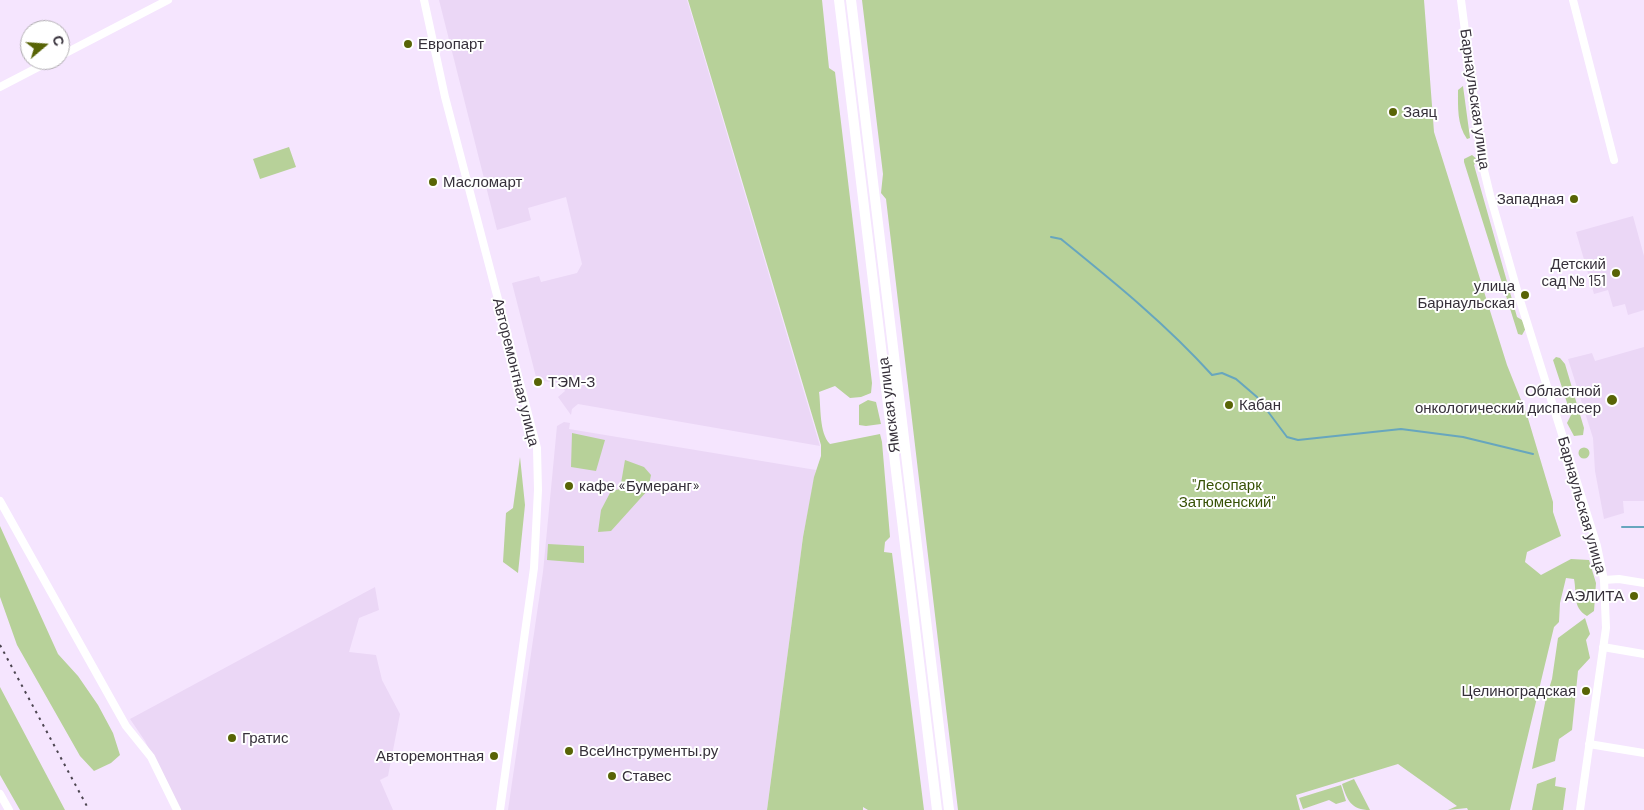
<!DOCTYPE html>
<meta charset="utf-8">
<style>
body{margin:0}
#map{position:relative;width:1644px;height:810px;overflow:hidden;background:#f5e5fe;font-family:Barlow,sans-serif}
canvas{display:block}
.north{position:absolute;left:20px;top:20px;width:50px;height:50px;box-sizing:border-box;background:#fff;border:1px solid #afacb0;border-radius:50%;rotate:72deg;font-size:14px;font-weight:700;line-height:20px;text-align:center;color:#36303a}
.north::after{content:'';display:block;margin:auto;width:18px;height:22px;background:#586406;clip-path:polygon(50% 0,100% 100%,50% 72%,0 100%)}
</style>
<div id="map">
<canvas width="1644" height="810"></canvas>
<div class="north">С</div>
</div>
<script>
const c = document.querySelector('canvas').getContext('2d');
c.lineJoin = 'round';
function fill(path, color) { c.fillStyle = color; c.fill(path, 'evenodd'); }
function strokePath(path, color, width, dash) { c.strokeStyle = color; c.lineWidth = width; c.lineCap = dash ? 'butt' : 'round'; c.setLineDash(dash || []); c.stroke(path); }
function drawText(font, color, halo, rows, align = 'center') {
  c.font = font + ' Barlow,sans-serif'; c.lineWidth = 4; c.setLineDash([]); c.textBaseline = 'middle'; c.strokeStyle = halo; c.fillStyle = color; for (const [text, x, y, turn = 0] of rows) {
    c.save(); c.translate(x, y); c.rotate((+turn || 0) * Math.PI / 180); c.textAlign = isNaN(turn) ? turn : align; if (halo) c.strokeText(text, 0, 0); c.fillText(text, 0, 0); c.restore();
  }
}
const built = new Path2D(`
 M 439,0 L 687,0 L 820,446 L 578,404 L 572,409 L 571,415 L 558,397 L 565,391 L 560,383 L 543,381 L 536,377 L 512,283 L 539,276 L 541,282 L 577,273 L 582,264 L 566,197 L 528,208 L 531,220 L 497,230 Z
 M 1633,216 L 1644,256 L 1644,310 L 1628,315 L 1625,304 L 1613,307 L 1608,290 L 1594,294 L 1576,232 Z
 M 1644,347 L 1644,501 L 1623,501 L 1624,513 L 1604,519 L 1595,471 L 1593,438 L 1568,359 L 1592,353 L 1595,361 Z
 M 564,422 L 570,423 L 569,429 L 816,470 L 803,537 L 767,810 L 508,810 L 543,572 L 557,426 Z
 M 375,587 L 379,610 L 359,618 L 349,652 L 376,655 L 382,680 L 400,714 L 388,776 L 380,780 L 393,810 L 179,810 L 145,741 L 130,719 Z`);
const green = new Path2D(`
 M 688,0 L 822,0 L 829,68 L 835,72 L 872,383 L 871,393 L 861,397 L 850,398 L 835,386 L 819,392 C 821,406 819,433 830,444 L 880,434 L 882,442 L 890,537 L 885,542 L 884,552 L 892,553 L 924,810 L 868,810 L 863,807 L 863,810 L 767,810 L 803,537 L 814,477 L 821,456 L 821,445 Z
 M 862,0 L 1424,0 L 1434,132 L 1507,365 L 1527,415 L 1553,502 L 1553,512 L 1561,536 L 1527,552 L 1525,562 L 1541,575 L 1571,559 L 1589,560 L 1596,583 L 1594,611 L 1587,616 C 1572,607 1577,594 1574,579 L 1566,578 L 1560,603 L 1559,622 L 1554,627 L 1510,810 L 1468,810 L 1467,808 L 1448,810 L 1457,806 L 1398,764 L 1296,795 L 1300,810 L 958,810 L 886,199 L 881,193 L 883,174 Z
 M 1463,86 L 1470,138 L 1467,139 C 1457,125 1458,107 1458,90 Z
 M 289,147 L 296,167 L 260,179 L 253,159 Z
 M 1472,155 L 1478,160 L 1474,165 L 1517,317 L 1522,320 L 1526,328 L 1522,335 L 1518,334 L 1464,162 L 1464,159 Z
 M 1556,357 L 1560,358 L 1565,364 L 1584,428 L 1583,435 L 1574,436 L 1567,423 L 1571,415 L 1553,360 Z
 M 868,400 L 876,402 L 881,424 L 866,426 L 859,425 L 859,405 Z
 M 572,433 L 605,440 L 596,471 L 571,467 Z
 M1578.5 453a5.5 5.5 0 1 1 11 0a5.5 5.5 0 1 1-11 0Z
 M 520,457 L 525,505 L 518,573 L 503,562 L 506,513 L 513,508 Z
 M 625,460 L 644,467 L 651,475 L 648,490 L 611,531 L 598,532 L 601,510 L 611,491 L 620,489 Z
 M 0,526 L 58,654 L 78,676 L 98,705 L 113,733 L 120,755 L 111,763 L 94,771 L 80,756 L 17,645 L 0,597 Z
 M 548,544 L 584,546 L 584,563 L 547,560 Z
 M 1585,618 L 1590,634 L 1586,640 L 1590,658 L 1578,671 L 1572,730 L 1559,739 L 1555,761 L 1532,769 L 1546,698 L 1552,679 L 1558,638 Z
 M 0,687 L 65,810 L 20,810 L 0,775 Z
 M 1556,777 L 1555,786 L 1566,788 L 1563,810 L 1532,810 L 1537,784 Z
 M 1354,779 L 1370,810 C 1351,810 1347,800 1342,784 Z
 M 1341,785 L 1346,801 L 1336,804 L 1329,800 L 1303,809 L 1299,798 Z`);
const stream = new Path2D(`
 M 1051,237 L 1061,239 C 1114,282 1166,324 1212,375 L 1222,373 L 1236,379 L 1257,397 L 1287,437 L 1298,440 L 1401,429 L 1463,437 L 1533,454
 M 1622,527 L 1644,527`);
const minor = new Path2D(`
 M 424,0 L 445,97 L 537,448 L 538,490 L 534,568 L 500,810
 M 1461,0 L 1482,162 L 1490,195 L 1519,297 L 1597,546 L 1604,580 L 1606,628 L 1580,810
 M 1573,0 L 1614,160
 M 60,56 L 168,0
 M 0,87 L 52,60
 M 0,501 L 126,726 L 151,757 L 177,810
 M 1604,580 L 1619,579 L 1644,583
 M 1603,647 L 1644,654
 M 1589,744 L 1644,753
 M 0,794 L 9,810`);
const major = new Path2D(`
 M 839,0 L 937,810
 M 851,0 L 949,810`);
const rail = new Path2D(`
 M 0,645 L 89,810`);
const markers = [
 [408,44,5,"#586406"],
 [1393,112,5,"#586406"],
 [433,182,5,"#586406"],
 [1574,199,5,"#586406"],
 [1616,273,5,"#586406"],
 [1525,295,5,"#586406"],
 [538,382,5,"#586406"],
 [1612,400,6,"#586406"],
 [1229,405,5,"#586406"],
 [569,486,5,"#586406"],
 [1634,596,5,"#586406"],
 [1586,691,5,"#586406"],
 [232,738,5,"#586406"],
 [569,751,5,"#586406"],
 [494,756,5,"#586406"],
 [612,776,5,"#586406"]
];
const poiNames = [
 ["Европарт",418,44],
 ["Заяц",1403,112],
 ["Масломарт",443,182],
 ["Западная",1564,199,"right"],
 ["Детский",1606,264,"right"],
 ["сад № 151",1606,281,"right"],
 ["улица",1515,286,"right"],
 ["Барнаульская",1515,303,"right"],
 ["ТЭМ-З",548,382],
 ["Областной",1601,391,"right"],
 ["онкологический диспансер",1601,408,"right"],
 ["Кабан",1239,405],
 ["кафе «Бумеранг»",579,486],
 ["АЭЛИТА",1624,596,"right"],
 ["Целиноградская",1576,691,"right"],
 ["Гратис",242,738],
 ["ВсеИнструменты.ру",579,751],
 ["Авторемонтная",484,756,"right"],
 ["Ставес",622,776]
];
const streetNames = [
 ["Барнаульская улица",1475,99,82],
 ["Авторемонтная улица",516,372,76],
 ["Ямская улица",889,405,-97],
 ["Барнаульская улица",1582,505,74]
];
const parkNames = [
 ["\"Лесопарк",1227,485],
 ["Затюменский\"",1227,502]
];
fill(built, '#ebd7f6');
fill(green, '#b7d199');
strokePath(stream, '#67a6be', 2);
strokePath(minor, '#fff', 8);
strokePath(major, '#fff', 10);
strokePath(rail, '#4b444f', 2, [2.5, 5]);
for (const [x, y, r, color] of markers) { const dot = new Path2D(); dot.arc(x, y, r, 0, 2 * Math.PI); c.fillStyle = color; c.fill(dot); strokePath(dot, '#fff', 2); }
drawText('15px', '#36303a', '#fff', poiNames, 'left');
drawText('15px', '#36303a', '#fff', streetNames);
drawText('15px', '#375105', '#fff', parkNames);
</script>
